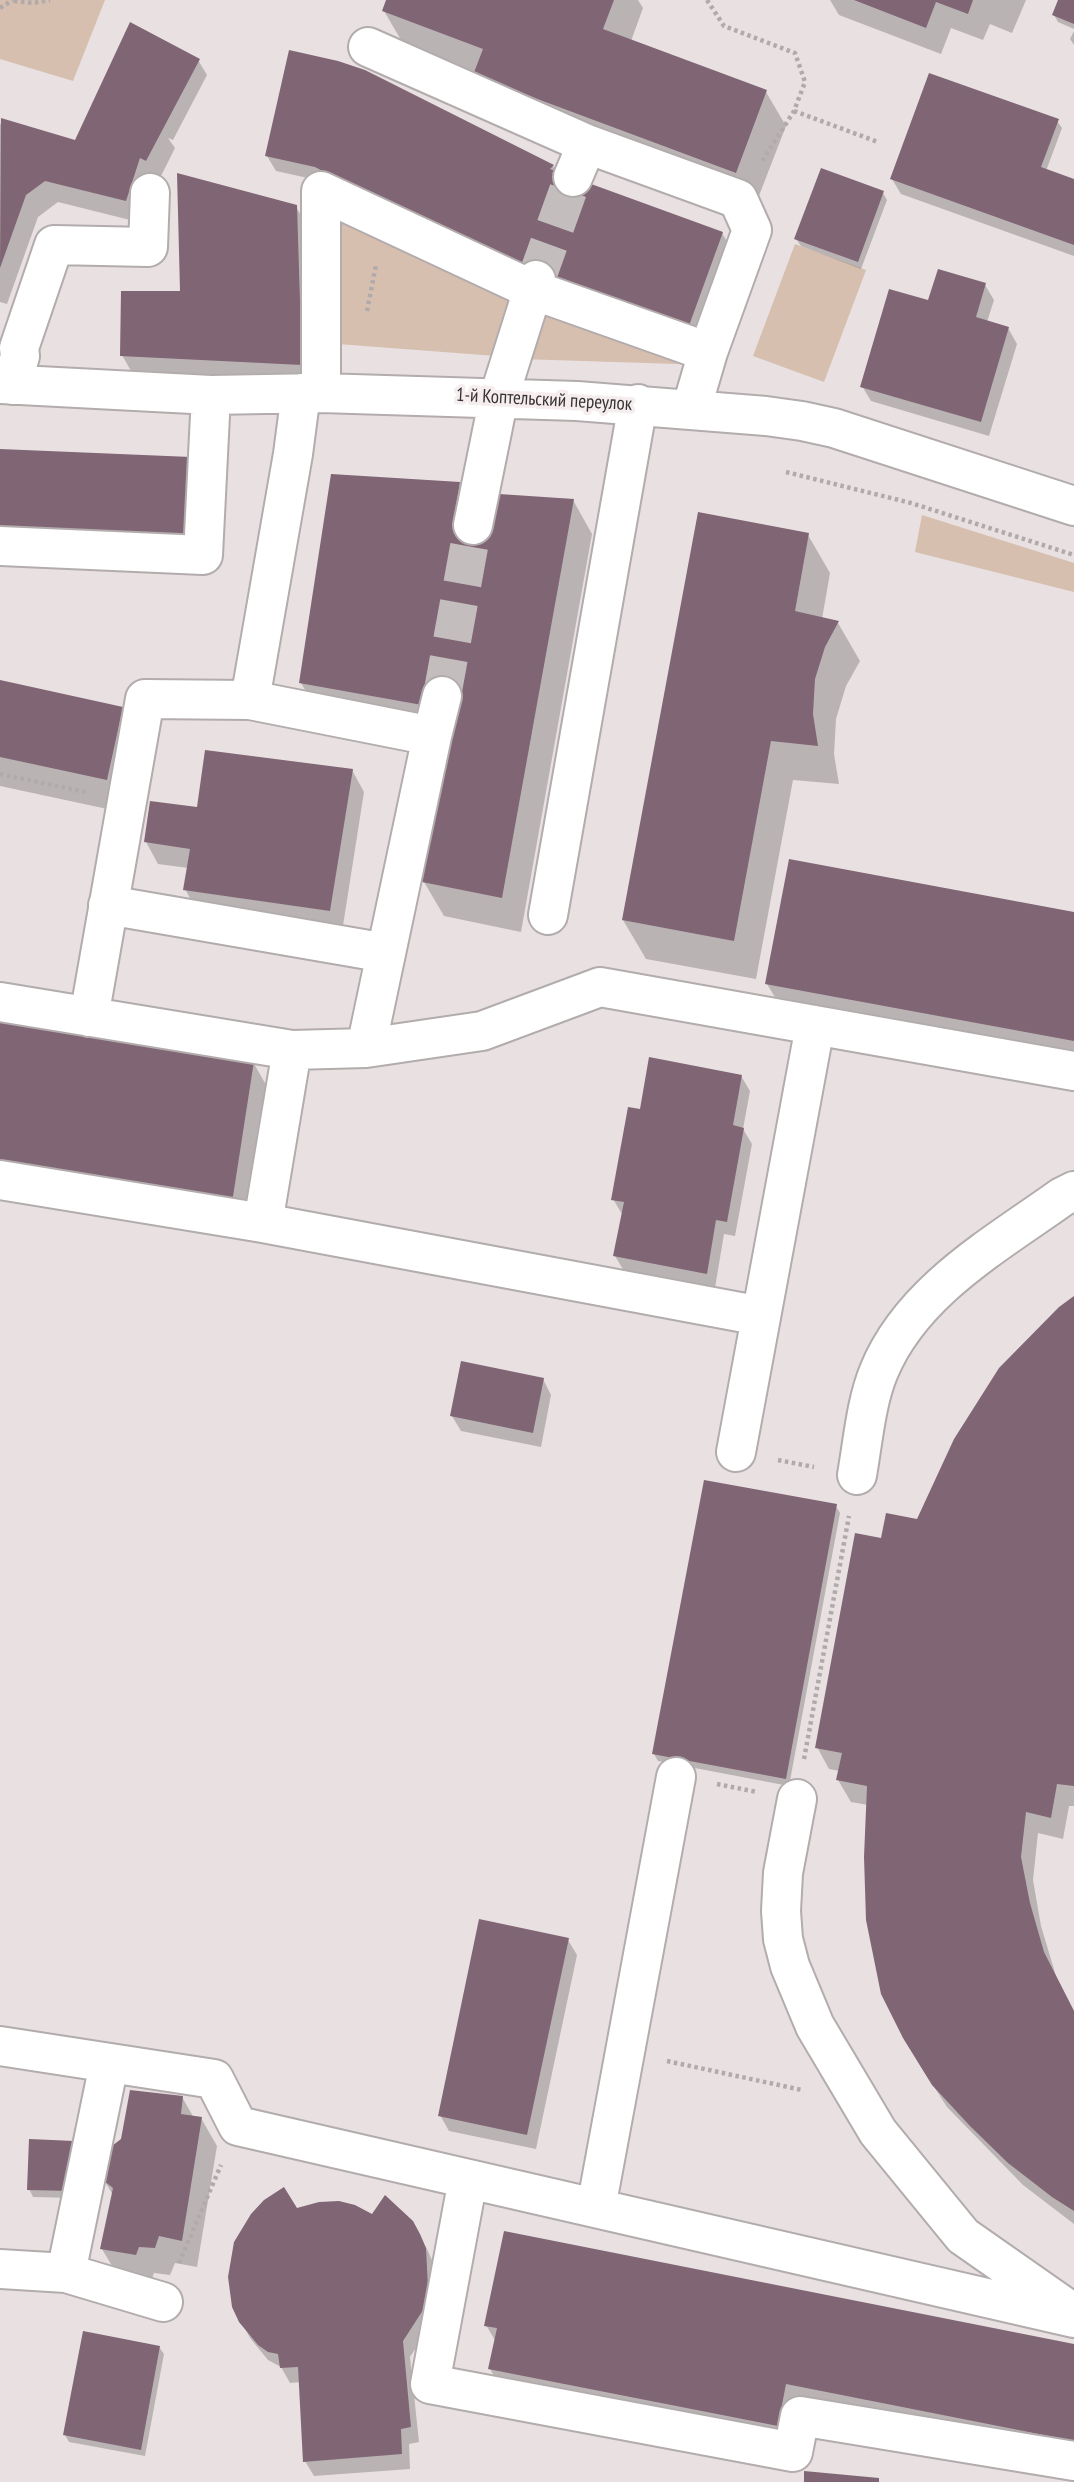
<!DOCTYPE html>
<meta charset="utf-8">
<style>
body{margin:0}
canvas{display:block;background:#e8e0e1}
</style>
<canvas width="1074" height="2482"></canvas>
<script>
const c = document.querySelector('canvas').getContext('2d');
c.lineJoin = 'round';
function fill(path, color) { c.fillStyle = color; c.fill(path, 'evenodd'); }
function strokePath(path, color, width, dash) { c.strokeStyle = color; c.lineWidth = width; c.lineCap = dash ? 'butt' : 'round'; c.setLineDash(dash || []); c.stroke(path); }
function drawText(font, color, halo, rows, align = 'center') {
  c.font = font + ' "PT Sans Narrow",sans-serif'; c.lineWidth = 7; c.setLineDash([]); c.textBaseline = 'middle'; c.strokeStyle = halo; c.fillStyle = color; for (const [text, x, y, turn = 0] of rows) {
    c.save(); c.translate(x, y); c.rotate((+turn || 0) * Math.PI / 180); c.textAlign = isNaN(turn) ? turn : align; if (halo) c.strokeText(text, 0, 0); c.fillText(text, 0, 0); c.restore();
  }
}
const green = new Path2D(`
 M 0,0 L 105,0 L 73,81 L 0,59 Z
 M 342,217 L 517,292 L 496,356 L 338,344 Z
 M 795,244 L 866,270 L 824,382 L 753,356 Z
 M 542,300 L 682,347 L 677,364 L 520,359 Z
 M 922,515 L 1074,563 L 1074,592 L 915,552 Z`);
const shadow = new Path2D(`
 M 388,0 L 638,0 L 643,8 L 631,41 L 766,92 L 786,126 L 755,206 L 495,109 L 476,72 L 404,45 L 384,11 Z
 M 830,0 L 1026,0 L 1012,33 L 990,24 L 983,40 L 951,28 L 941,54 L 839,15 Z
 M 1060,0 L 1074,0 L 1074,29 L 1058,22 L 1054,15 Z
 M 1074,31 L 1074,45 L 1070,39 Z
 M 198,60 L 207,75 L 173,140 L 168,138 L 175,148 L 138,222 L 58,202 L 38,217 L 7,304 L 0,302 L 0,125 L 2,120 L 76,142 Z
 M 364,71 L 553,166 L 557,173 L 722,233 L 742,267 L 706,367 L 326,182 L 276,171 L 267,156 Z
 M 1057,121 L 1062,128 L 1046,171 L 1074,181 L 1074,256 L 901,194 L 892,179 Z
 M 883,193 L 887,200 L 861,269 L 801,246 L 796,239 Z
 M 296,207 L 305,222 L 309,379 L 131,371 L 122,355 L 182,293 Z
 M 985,285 L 994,300 L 987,322 L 1008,328 L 1017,344 L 989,436 L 871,401 L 862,386 L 929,303 Z
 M 459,484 L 478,518 L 494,529 L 573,500 L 592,534 L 521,932 L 444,916 L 424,882 L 455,728 L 321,717 L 301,683 Z
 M 808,535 L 830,573 L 822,619 L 838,623 L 860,661 L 846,686 L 836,719 L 834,754 L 839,784 L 793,780 L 756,979 L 646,959 L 623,920 Z
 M 0,682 L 122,708 L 142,743 L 126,813 L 0,786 Z
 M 352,770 L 364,792 L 342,932 L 197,911 L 185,889 L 188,868 L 158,864 L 146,842 L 198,809 Z
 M 1074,913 L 1074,1054 L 776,999 L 767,984 Z
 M 253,1062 L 273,1097 L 251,1236 L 0,1196 Z
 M 741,1076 L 750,1091 L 743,1129 L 752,1144 L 735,1236 L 724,1234 L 715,1288 L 624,1271 L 615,1256 L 622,1214 L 613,1199 L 641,1111 Z
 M 1074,1298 L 1074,1806 L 1069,1806 L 1063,1839 L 1038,1833 L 1033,1880 L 1041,1926 L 1056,1976 L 1074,2011 L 1074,2224 L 1023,2185 L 947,2107 L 917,2060 L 868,1805 L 851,1802 L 838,1780 L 840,1771 L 829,1769 L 817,1747 L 883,1540 L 918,1521 Z
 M 543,1379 L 551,1395 L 541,1447 L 461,1431 L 452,1416 Z
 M 836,1506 L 840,1513 L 789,1786 L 658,1761 L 654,1754 Z
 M 568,1940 L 577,1955 L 536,2149 L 449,2131 L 440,2115 Z
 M 182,2097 L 194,2118 L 201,2118 L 217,2146 L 197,2267 L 175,2263 L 170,2275 L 154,2273 L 151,2281 L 118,2276 L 102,2249 L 113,2195 L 101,2175 Z
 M 31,2141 L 74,2198 L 33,2197 L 29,2189 Z
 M 296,2210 L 421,2238 L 428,2251 L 434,2265 L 433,2322 L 410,2357 L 419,2442 L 409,2444 L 410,2469 L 314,2476 L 305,2461 L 301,2382 L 290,2383 L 281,2367 L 268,2360 L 250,2338 L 241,2321 Z
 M 486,2325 L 1074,2345 L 1074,2453 L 794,2398 L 786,2441 L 499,2384 L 490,2369 L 496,2342 Z
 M 159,2347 L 164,2354 L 145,2456 L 69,2442 L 65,2435 Z`);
const building = new Path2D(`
 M 386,0 L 614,0 L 603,29 L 767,90 L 736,173 L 473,75 L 483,49 L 382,11 Z
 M 854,0 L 973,0 L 968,14 L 936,2 L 926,28 Z
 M 1058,0 L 1074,0 L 1074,24 L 1052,15 Z
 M 130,22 L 200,59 L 146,161 L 140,158 L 126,201 L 45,181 L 26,195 L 0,268 L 1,118 L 75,140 Z
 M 289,50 L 338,61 L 365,70 L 554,165 L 550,169 L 723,232 L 686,334 L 513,272 L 315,167 L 265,156 Z
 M 929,73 L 1059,119 L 1041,167 L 1074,179 L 1074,245 L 890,179 Z
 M 821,168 L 884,191 L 858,262 L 794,239 Z
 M 177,173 L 297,205 L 302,365 L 120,356 L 121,291 L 180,291 Z
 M 938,269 L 986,283 L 976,317 L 1009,327 L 981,422 L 860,387 L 889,289 L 928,300 Z
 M 0,449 L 191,457 L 188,536 L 0,527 Z
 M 331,474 L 460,482 L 453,523 L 493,527 L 499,494 L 574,499 L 502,898 L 422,882 L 459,698 L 422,705 L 299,683 Z
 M 698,512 L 809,533 L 795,611 L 839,621 L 825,647 L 815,679 L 813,714 L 818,746 L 771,741 L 734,941 L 622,920 Z
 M 0,680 L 123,707 L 107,780 L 0,757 Z
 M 205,750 L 353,769 L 330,911 L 183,890 L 190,849 L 144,842 L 150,801 L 197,807 Z
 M 789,859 L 1074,912 L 1074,1041 L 765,984 Z
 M 0,1018 L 254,1061 L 232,1203 L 0,1165 Z
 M 649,1057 L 742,1075 L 733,1125 L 744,1128 L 727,1222 L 716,1220 L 707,1274 L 613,1256 L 624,1202 L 611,1200 L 628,1107 L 640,1109 Z
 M 1074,1296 L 1074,1786 L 1057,1784 L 1051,1818 L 1026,1812 L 1021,1857 L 1030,1903 L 1044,1952 L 1074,2011 L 1074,2211 L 1052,2197 L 1008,2163 L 970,2126 L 932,2085 L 903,2038 L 881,1994 L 866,1920 L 864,1857 L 867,1786 L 836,1780 L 842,1753 L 815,1748 L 855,1533 L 881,1538 L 886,1513 L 917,1519 L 954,1439 L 999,1368 L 1059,1307 Z
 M 461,1361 L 544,1378 L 533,1433 L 450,1416 Z
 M 704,1480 L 837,1504 L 786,1779 L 652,1754 Z
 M 479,1919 L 569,1938 L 527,2135 L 438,2116 Z
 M 130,2090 L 183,2096 L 181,2114 L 202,2117 L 182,2241 L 159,2236 L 155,2248 L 139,2247 L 136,2255 L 100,2249 L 113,2188 L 104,2181 L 104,2152 L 121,2139 Z
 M 29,2139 L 74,2141 L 71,2191 L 27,2190 Z
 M 284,2187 L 297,2208 L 319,2202 L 339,2201 L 355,2205 L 372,2214 L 385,2195 L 413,2221 L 420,2234 L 426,2248 L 428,2287 L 425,2307 L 403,2341 L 411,2427 L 401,2429 L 402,2454 L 303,2462 L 298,2367 L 280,2368 L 278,2354 L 268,2352 L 258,2345 L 239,2322 L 232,2307 L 228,2277 L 234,2242 L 251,2214 L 264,2200 Z
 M 504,2231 L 1074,2344 L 1074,2441 L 786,2384 L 778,2426 L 488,2369 L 497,2328 L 484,2326 Z
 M 83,2331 L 160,2346 L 141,2450 L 63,2435 Z
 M 804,2471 L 879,2478 L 879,2482 L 804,2482 Z`);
const minorTunnel = new Path2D(`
 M 536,280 L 573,177
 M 442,696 L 473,525`);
const path = new Path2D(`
 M 707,0 L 724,26 L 795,53 L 805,82 L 794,111 L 761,163
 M 14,1 L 33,3 L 50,0
 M 0,8 L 13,0
 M 794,111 L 878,142
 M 367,311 L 376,265
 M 786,472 L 911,503 L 1074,555
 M 0,774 L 85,792
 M 778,1460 L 814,1467
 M 804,1759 L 849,1516
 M 717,1784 L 757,1792
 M 667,2061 L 802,2090
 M 179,2263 L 221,2165`);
const minor = new Path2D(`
 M 368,47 L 587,144 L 738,199 L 752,230 L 708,352 L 691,410
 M 573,177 L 587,144
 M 0,384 L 211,395 L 321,393 L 577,401 L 766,416 L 802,421 L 834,428 L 1074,506
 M 12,385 L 20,356 L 19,348 L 54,245 L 148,247 L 150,193
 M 301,393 L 293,454 L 250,700 L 432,736
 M 321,393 L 321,191 L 533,290 L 708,352
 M 473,525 L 499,397 L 536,280
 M 0,546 L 203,555 L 211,395
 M 442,696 L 432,736 L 366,1048 L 482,1031 L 600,987 L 1074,1071
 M 108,905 L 386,953
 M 548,915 L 638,404
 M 0,1002 L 292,1050 L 366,1048
 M 89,1017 L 145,699 L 250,700
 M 0,1180 L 263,1223 L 761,1316
 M 263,1223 L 292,1050
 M 736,1452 L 815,1026
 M 857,1475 C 863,1441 866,1402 879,1371 C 912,1291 995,1245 1062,1197 L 1074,1191
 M 797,1799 L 783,1873 L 781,1911 L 783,1939 L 790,1966 L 815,2026 L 878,2132 L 963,2236 L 1066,2308
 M 0,2046 L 214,2079 L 238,2126 L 1074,2318
 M 468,2179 L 430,2384 L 793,2452 L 800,2416 L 1074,2461
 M 596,2208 L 676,1777
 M 0,2269 L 66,2273 L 109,2064
 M 66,2273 L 163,2302`);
const streetNames = [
 ["1-й Коптельский переулок",544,400,3]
];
fill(green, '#d7bfb0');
fill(shadow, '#0003');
fill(building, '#806574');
strokePath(minorTunnel, '#c4bdbe', 38, [38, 19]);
strokePath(minor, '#b3acad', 42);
strokePath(path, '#b1aaab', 4.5, [3.5, 3.5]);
strokePath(minor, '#fff', 38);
drawText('19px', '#363334', '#f5edee', streetNames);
</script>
